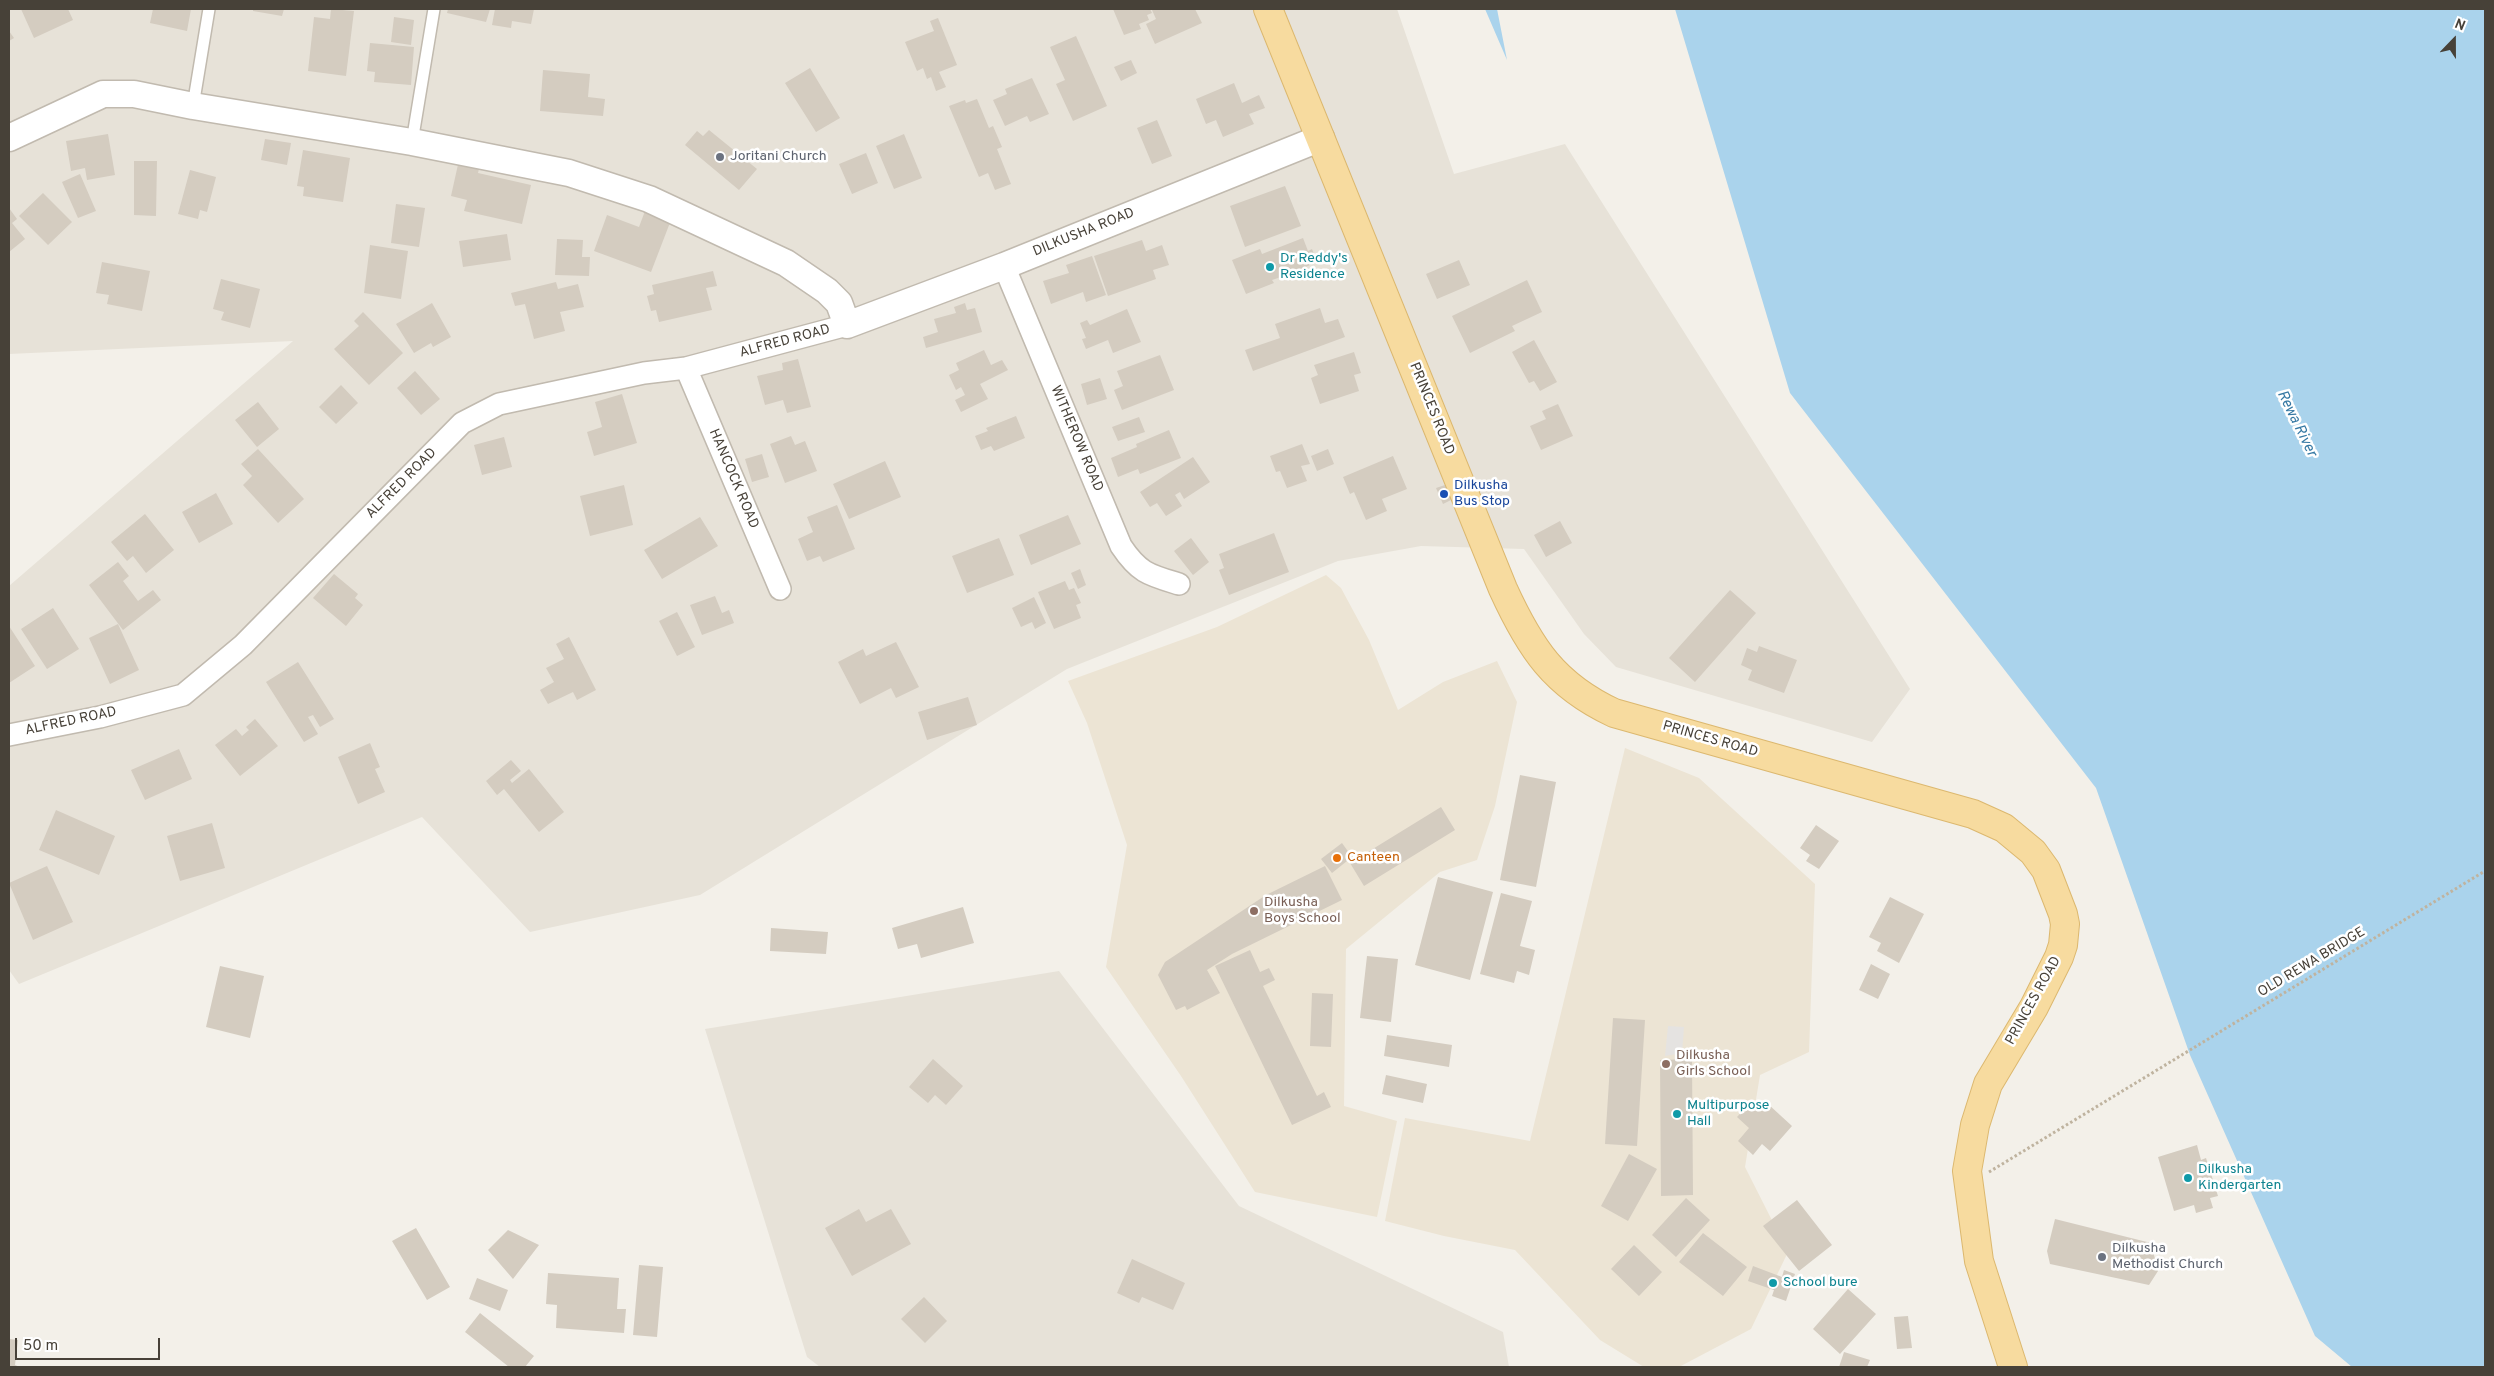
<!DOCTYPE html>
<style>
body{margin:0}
#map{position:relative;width:2494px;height:1376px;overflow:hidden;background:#f3f0e9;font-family:Overpass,sans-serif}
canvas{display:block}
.frame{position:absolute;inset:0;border:10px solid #474138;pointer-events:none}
.north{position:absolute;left:2429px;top:15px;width:50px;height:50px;-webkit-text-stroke:4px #fff;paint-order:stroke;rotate:22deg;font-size:14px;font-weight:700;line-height:20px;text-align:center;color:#474138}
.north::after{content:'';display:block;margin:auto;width:18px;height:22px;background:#474138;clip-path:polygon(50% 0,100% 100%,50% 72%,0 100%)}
.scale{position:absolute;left:15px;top:1338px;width:145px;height:22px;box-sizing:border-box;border:2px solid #474138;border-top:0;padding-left:6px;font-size:15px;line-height:18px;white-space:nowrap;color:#474138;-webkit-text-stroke:4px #fff;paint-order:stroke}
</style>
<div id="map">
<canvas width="2494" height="1376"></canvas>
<div class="frame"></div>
<div class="north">N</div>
<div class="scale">50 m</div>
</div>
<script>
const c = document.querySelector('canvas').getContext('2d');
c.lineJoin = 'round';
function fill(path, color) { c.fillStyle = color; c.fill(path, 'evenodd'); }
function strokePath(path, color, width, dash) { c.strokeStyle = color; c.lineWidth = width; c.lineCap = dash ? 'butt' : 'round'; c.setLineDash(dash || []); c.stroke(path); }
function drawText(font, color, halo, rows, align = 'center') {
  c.font = font + ' Overpass,sans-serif'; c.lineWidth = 5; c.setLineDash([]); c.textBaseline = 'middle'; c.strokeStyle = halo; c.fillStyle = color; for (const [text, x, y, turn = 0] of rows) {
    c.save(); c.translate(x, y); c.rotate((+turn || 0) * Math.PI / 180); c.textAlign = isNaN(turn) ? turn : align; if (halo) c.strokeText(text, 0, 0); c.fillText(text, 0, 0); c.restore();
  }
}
const residential = new Path2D(`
 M 9,9 L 1397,9 L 1454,174 L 1565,144 L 1910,689 L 1872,742 L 1616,667 L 1584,634 L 1524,549 L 1421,546 L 1338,561 L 1067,669 L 700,895 L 530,932 L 422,817 L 19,984 L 9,970 L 9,586 L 293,341 L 9,354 Z
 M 1059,971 L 1239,1206 L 1503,1332 L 1509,1367 L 820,1367 L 807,1357 L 705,1029 Z`);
const education = new Path2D(`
 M 1326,575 L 1341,588 L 1369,640 L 1398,710 L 1443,682 L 1497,661 L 1517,702 L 1495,806 L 1477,860 L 1440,872 L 1346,949 L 1344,1106 L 1397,1121 L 1377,1217 L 1255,1192 L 1181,1076 L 1106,967 L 1127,845 L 1087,723 L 1068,681 L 1217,627 Z
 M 1625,748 L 1699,778 L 1815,884 L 1809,1052 L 1760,1075 L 1745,1167 L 1788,1252 L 1751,1329 L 1679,1367 L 1644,1367 L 1600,1340 L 1515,1250 L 1444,1236 L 1385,1221 L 1405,1118 L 1530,1141 Z`);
const parking = new Path2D(`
 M 1668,1026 L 1684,1027 L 1682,1053 L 1665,1056 Z`);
const water = new Path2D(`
 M 1485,9 L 1497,9 L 1507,60 Z
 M 1675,9 L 2485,9 L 2485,1367 L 2352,1367 L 2315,1336 L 2190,1055 L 2096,788 L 1790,393 Z`);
const building = new Path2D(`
 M 21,9 L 68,9 L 73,20 L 34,38 Z
 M 153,9 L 191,9 L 187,31 L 150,23 Z
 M 253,9 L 284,9 L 282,16 L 253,11 Z
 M 331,9 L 354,11 L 346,76 L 308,71 L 314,17 L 330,19 Z
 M 448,9 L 490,9 L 486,22 L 447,13 Z
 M 495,9 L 534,9 L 531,24 L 512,21 L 511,28 L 492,25 Z
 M 1113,9 L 1150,9 L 1152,13 L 1147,15 L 1149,20 L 1139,24 L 1141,29 L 1124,35 Z
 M 1155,9 L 1195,9 L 1202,23 L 1155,44 L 1146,24 L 1156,19 L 1152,10 Z
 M 394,17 L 414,20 L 411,45 L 391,42 Z
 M 938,18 L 957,65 L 939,72 L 946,87 L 936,91 L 931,77 L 927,79 L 923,68 L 917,71 L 905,42 L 934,31 L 930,21 Z
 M 9,31 L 14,38 L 9,41 Z
 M 1076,36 L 1107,106 L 1073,121 L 1056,84 L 1065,80 L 1050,47 Z
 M 370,43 L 414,47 L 411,85 L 374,82 L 375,72 L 367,71 Z
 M 1131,60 L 1137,73 L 1121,81 L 1114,67 Z
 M 810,68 L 840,118 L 816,132 L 785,83 Z
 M 543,70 L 590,74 L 588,97 L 605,99 L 603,116 L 540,111 Z
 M 1032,78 L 1049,114 L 1030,122 L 1027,116 L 1005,126 L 993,100 L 1007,94 L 1005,89 Z
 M 1234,83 L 1242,103 L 1259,95 L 1265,108 L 1249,114 L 1254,124 L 1223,137 L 1216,120 L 1206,124 L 1196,99 Z
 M 977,99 L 989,128 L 993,126 L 1002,147 L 997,149 L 1011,184 L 995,190 L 988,173 L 979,177 L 949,106 L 965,100 L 966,103 Z
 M 1157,120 L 1172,156 L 1152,164 L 1137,128 Z
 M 709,130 L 757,169 L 739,190 L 685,145 L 697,131 L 703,136 Z
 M 108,134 L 115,175 L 87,180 L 85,168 L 71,171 L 66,141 Z
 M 904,134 L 922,178 L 894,189 L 876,146 Z
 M 265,139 L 291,143 L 287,165 L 261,160 Z
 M 303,150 L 350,158 L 343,202 L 303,196 L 304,187 L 297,186 Z
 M 866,153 L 878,183 L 852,194 L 839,164 Z
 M 459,160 L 480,165 L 478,173 L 531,185 L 522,224 L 464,211 L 467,200 L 451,196 Z
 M 134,161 L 157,161 L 156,216 L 134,215 Z
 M 190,170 L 216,177 L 207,212 L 200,210 L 198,219 L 178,214 Z
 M 80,174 L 96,211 L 78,218 L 62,182 Z
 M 1285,186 L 1301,226 L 1245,247 L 1230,206 Z
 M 43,193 L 72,222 L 48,245 L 19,216 Z
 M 396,204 L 425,208 L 419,247 L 391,243 Z
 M 9,208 L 17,219 L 12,223 L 25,239 L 9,252 Z
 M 645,211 L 671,220 L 651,272 L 594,251 L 607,215 L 639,227 Z
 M 507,234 L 511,260 L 463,267 L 459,241 Z
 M 1303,238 L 1308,251 L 1312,249 L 1317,262 L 1294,272 L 1296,277 L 1286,281 L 1284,276 L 1272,280 L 1274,283 L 1246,294 L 1232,260 L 1260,249 L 1262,254 Z
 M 557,239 L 583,240 L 582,257 L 590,257 L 589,276 L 555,275 Z
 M 1142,240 L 1146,251 L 1162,245 L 1169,265 L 1153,270 L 1156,279 L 1108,296 L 1094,256 Z
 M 370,245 L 408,251 L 401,299 L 364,293 Z
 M 1092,256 L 1106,295 L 1086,302 L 1083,292 L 1051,304 L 1043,281 L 1069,273 L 1066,265 Z
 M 1459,260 L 1470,285 L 1437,299 L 1426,274 Z
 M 102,262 L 150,271 L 142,311 L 107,304 L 109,295 L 96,293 Z
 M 713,271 L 717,286 L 706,288 L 712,310 L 659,322 L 656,310 L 651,311 L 647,296 L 654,294 L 652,285 Z
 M 221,279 L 260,289 L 250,328 L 221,320 L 224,312 L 213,309 Z
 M 1527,280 L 1542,312 L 1512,326 L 1515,331 L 1470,353 L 1452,316 Z
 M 556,282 L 558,289 L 578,284 L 584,307 L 560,312 L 565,331 L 534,339 L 525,304 L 515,306 L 511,293 Z
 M 432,303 L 451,337 L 433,347 L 431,343 L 414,353 L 396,324 Z
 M 965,303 L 967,310 L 975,308 L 982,332 L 926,348 L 923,337 L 938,332 L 934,319 L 956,313 L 954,307 Z
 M 1320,308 L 1325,323 L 1338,319 L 1345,337 L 1253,371 L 1245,350 L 1280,338 L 1275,324 Z
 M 1127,309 L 1141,342 L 1113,353 L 1108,340 L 1086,349 L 1082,339 L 1086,338 L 1080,323 L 1087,320 L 1090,325 Z
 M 363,312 L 403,353 L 369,385 L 334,349 L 359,326 L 354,321 Z
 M 1534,340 L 1557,382 L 1540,391 L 1534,381 L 1529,383 L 1512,352 Z
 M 984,350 L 991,365 L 1002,360 L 1008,370 L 980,384 L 988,399 L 961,412 L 955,400 L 965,395 L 961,387 L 956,390 L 949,375 L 959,370 L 956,363 Z
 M 1354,352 L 1361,373 L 1354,375 L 1359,391 L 1320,404 L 1311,378 L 1318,375 L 1314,365 Z
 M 1160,355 L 1174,390 L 1122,410 L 1114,390 L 1123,386 L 1117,371 Z
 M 798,359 L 811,407 L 787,413 L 783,400 L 765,405 L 757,376 L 783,370 L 782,363 Z
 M 415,371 L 440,399 L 421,415 L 397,388 Z
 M 1100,378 L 1107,399 L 1087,405 L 1081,384 Z
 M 341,385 L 358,403 L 336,424 L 319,407 Z
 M 622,394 L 637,443 L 594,456 L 587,432 L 602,427 L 595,402 Z
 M 258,402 L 279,429 L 257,447 L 235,420 Z
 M 1558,404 L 1573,436 L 1541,450 L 1530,426 L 1546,419 L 1542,411 Z
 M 1016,416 L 1025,438 L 994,451 L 991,446 L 981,450 L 975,436 L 988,431 L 986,428 Z
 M 1139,417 L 1145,432 L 1118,441 L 1112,427 Z
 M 1169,430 L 1181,458 L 1140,474 L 1138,469 L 1118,477 L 1111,458 L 1137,447 L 1136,444 Z
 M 791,436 L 795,445 L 805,441 L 817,471 L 785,483 L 770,444 Z
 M 504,437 L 512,467 L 482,475 L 474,445 Z
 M 1302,444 L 1310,464 L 1301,466 L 1307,481 L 1287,488 L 1280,471 L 1276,472 L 1270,456 Z
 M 258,449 L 304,499 L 278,523 L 243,485 L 252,476 L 241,464 Z
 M 1328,449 L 1334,464 L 1317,471 L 1311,456 Z
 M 762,454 L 769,477 L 752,482 L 745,459 Z
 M 1393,456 L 1407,489 L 1382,499 L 1387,511 L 1366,520 L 1354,492 L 1350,494 L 1343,477 Z
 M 1193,457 L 1210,482 L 1184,499 L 1180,492 L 1175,495 L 1182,506 L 1166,516 L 1157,503 L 1150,507 L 1140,492 Z
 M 885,461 L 901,497 L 849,519 L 833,484 Z
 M 624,485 L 633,525 L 590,536 L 580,496 Z
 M 1445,485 L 1451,500 L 1443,504 L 1436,488 Z
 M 216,493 L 233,524 L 199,543 L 182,512 Z
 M 837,505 L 855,549 L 823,562 L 820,556 L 807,561 L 798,539 L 813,532 L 807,517 Z
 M 145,514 L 174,550 L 146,573 L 133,556 L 127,561 L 111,542 Z
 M 1068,515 L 1081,544 L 1031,565 L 1019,535 Z
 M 700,517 L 718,546 L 662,579 L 644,550 Z
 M 1560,521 L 1572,543 L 1546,557 L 1534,535 Z
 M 1274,533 L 1289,572 L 1229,595 L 1219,570 L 1224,568 L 1219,554 Z
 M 999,538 L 1014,575 L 967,593 L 952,556 Z
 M 1191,538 L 1209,562 L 1193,575 L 1174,551 Z
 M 118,562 L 129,576 L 123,581 L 138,601 L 153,590 L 161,600 L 123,630 L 89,585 Z
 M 1080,569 L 1086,585 L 1078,589 L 1071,573 Z
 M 334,574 L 358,594 L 355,598 L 363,605 L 346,626 L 313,598 Z
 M 1065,581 L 1069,590 L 1074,588 L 1081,603 L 1076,605 L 1081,618 L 1054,629 L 1038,592 Z
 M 1730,590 L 1756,613 L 1695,682 L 1669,658 Z
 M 715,596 L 722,613 L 729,610 L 734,623 L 702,635 L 690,605 Z
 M 1034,597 L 1046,623 L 1035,629 L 1032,622 L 1021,627 L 1012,608 Z
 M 53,608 L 79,649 L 47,669 L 21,629 Z
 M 677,612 L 695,647 L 677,656 L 659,621 Z
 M 118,624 L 139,670 L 110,684 L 89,638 Z
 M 9,626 L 35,666 L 9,683 Z
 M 569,637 L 596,690 L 577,700 L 573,692 L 548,704 L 540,690 L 554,682 L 546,668 L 564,659 L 556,644 Z
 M 896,642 L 919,687 L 896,698 L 891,688 L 860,704 L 838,662 L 863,649 L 866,656 Z
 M 1759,646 L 1797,660 L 1784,693 L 1748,680 L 1752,670 L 1741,665 L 1747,648 L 1757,652 Z
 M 298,662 L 334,719 L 320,727 L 313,715 L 308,717 L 318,734 L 304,742 L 266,682 Z
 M 968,697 L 977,725 L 927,740 L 918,712 Z
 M 255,719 L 278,746 L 240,776 L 215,745 L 236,729 L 242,736 L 249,730 L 246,727 Z
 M 370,743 L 380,767 L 375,769 L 385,792 L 358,804 L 338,757 Z
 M 179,749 L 192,779 L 145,800 L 131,770 Z
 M 511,760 L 521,771 L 510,780 L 512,783 L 529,769 L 564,812 L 539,832 L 504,789 L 497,795 L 486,781 Z
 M 1520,775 L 1556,782 L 1536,887 L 1500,880 Z
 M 1441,807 L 1455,830 L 1364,886 L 1350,863 Z
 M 56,810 L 115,836 L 99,875 L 39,850 Z
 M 212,823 L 225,868 L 180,881 L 167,836 Z
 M 1816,825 L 1839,841 L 1819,869 L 1806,861 L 1810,855 L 1800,848 Z
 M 1342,843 L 1352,857 L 1332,873 L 1321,859 Z
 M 47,866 L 73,922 L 33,940 L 9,883 Z
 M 1325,866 L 1342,900 L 1232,954 L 1207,970 L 1220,993 L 1187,1010 L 1185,1006 L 1176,1010 L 1158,975 L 1165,962 L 1266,895 Z
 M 1438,877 L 1493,892 L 1470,980 L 1415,965 Z
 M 1501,893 L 1532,901 L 1520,946 L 1535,950 L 1529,975 L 1517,971 L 1514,983 L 1480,974 Z
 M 1890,897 L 1924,914 L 1899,963 L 1877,951 L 1881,943 L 1869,937 Z
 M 963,907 L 974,943 L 921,958 L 917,944 L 898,949 L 892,928 Z
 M 771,928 L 828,932 L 826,954 L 770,951 Z
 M 1250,950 L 1260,972 L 1269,968 L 1275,980 L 1263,986 L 1317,1096 L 1324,1092 L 1331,1107 L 1292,1125 L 1215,966 Z
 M 1367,956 L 1398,959 L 1391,1022 L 1360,1018 Z
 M 1871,964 L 1890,974 L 1878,999 L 1859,990 Z
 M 220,966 L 264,976 L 250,1038 L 206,1027 Z
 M 1312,993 L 1333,994 L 1331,1047 L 1310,1046 Z
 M 1613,1018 L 1645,1020 L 1637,1146 L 1605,1144 Z
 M 1387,1035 L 1452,1045 L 1449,1067 L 1384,1056 Z
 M 933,1059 L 963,1086 L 946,1105 L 935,1095 L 928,1103 L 909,1087 Z
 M 1692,1059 L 1693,1195 L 1661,1196 L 1660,1060 Z
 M 1386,1075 L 1427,1084 L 1423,1103 L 1382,1094 Z
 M 1752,1101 L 1762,1110 L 1768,1104 L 1792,1126 L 1770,1151 L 1762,1144 L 1753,1155 L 1738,1141 L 1749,1128 L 1737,1117 Z
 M 2197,1145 L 2201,1160 L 2206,1158 L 2218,1196 L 2210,1198 L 2213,1208 L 2196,1213 L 2194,1205 L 2174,1211 L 2158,1157 Z
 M 1629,1154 L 1657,1169 L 1628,1221 L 1601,1206 Z
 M 1686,1198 L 1710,1220 L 1676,1257 L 1652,1235 Z
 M 1797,1200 L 1832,1245 L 1799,1271 L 1763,1226 Z
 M 859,1209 L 866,1222 L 891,1209 L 911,1244 L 852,1276 L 825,1228 Z
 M 2055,1219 L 2151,1243 L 2158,1271 L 2149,1285 L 2050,1264 L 2047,1251 Z
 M 416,1228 L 450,1287 L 427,1300 L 392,1241 Z
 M 508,1230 L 539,1245 L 513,1279 L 488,1250 Z
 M 1703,1233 L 1747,1267 L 1723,1296 L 1679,1262 Z
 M 1634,1245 L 1662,1272 L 1639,1296 L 1611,1269 Z
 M 1132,1259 L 1185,1283 L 1173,1310 L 1142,1297 L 1139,1303 L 1117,1293 Z
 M 639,1265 L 663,1267 L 657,1337 L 633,1335 Z
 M 1753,1266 L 1782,1277 L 1784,1270 L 1795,1274 L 1786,1301 L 1772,1296 L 1774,1290 L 1748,1281 Z
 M 548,1273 L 619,1278 L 617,1309 L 626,1309 L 624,1333 L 556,1328 L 557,1305 L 546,1304 Z
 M 477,1278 L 508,1290 L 500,1311 L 469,1299 Z
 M 1848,1289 L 1876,1314 L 1840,1354 L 1813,1329 Z
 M 924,1297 L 947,1321 L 925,1343 L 901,1319 Z
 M 480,1313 L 534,1356 L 525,1367 L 509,1367 L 465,1332 Z
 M 1908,1316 L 1912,1348 L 1897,1349 L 1894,1317 Z
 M 9,1339 L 18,1340 L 15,1365 L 20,1367 L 9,1367 Z
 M 1844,1352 L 1870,1360 L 1867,1367 L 1839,1367 Z`);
const path = new Path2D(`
 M 1989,1172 L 2485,871`);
const service = new Path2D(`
 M 193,106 L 209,9
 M 412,142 L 434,9`);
const minor = new Path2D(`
 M 1004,266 L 1121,546 C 1139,573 1149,575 1179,584
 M 686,368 L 780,589
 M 9,735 L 100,717 L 183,695 L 243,645 L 462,423 L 499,404 L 644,373 L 686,368 L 847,325`);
const tertiary = new Path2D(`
 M 9,138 L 103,94 L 134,94 L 193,106 L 412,142 L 569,173 L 649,199 L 786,263 L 827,291 L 839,303 L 847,325 L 1004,266 L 1321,138`);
const primary = new Path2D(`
 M 1268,9 L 1503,589 C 1530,648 1554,685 1614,713 L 1973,814 L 2004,828 L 2033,852 L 2046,870 L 2063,914 L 2065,924 L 2063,945 L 2059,957 L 2034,1007 L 1988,1084 L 1975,1125 L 1967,1171 L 1979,1261 L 2013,1367`);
const markers = [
 [720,157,5,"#6b7280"],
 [1270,267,5,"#0f9aa8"],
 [1444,494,5,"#1a4fb4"],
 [1337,858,5,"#e8710a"],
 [1254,911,5,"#8d6e63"],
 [1666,1064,5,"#8d6e63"],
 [1677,1114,5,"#0f9aa8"],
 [2188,1178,5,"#0f9aa8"],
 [2102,1257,5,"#6b7280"],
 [1773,1283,5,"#0f9aa8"]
];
const worshipNames = [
 ["Joritani Church",730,157],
 ["Dilkusha",2112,1249],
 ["Methodist Church",2112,1265]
];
const streetNames = [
 ["DILKUSHA ROAD",1084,233,-22],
 ["ALFRED ROAD",785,342,-15],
 ["PRINCES ROAD",1431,409,68],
 ["WITHEROW ROAD",1076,439,67],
 ["HANCOCK ROAD",733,479,67],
 ["ALFRED ROAD",402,484,-45],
 ["ALFRED ROAD",71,722,-12],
 ["PRINCES ROAD",1710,740,16],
 ["OLD REWA BRIDGE",2312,963,-31],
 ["PRINCES ROAD",2034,1001,-61]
];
const cultureNames = [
 ["Dr Reddy's",1280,259],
 ["Residence",1280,275],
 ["Multipurpose",1687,1106],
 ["Hall",1687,1122],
 ["Dilkusha",2198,1170],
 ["Kindergarten",2198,1186],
 ["School bure",1783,1283]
];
const transitNames = [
 ["Dilkusha",1454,486],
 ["Bus Stop",1454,502]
];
const foodNames = [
 ["Canteen",1347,858]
];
const educationNames = [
 ["Dilkusha",1264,903],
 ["Boys School",1264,919],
 ["Dilkusha",1676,1056],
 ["Girls School",1676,1072]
];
const waterNames = [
 ["Rewa River",2296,424,64]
];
fill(residential, '#e7e2d8');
fill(education, '#ece4d4');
fill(parking, '#e5e3e1');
fill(water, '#aad3ec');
fill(building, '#d4ccc0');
strokePath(service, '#c1baaf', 14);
strokePath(minor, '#c1baaf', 24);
strokePath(tertiary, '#c1baaf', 29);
strokePath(primary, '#dcb86f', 30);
strokePath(path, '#bfb39f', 3, [2.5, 2.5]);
strokePath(service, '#fff', 11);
strokePath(minor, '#fff', 21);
strokePath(tertiary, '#fff', 26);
strokePath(primary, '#f7db9f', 28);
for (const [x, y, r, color] of markers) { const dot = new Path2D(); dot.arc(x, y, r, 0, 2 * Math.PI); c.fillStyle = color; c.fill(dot); strokePath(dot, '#fff', 2); }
drawText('14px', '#5b616d', '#fff', worshipNames, 'left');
drawText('14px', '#474138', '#fff', streetNames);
drawText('14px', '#0d838f', '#fff', cultureNames, 'left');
drawText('14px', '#164399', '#fff', transitNames, 'left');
drawText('14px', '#c56008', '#fff', foodNames, 'left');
drawText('14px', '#785e54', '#fff', educationNames, 'left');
drawText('italic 15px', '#3679a4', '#fff', waterNames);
</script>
